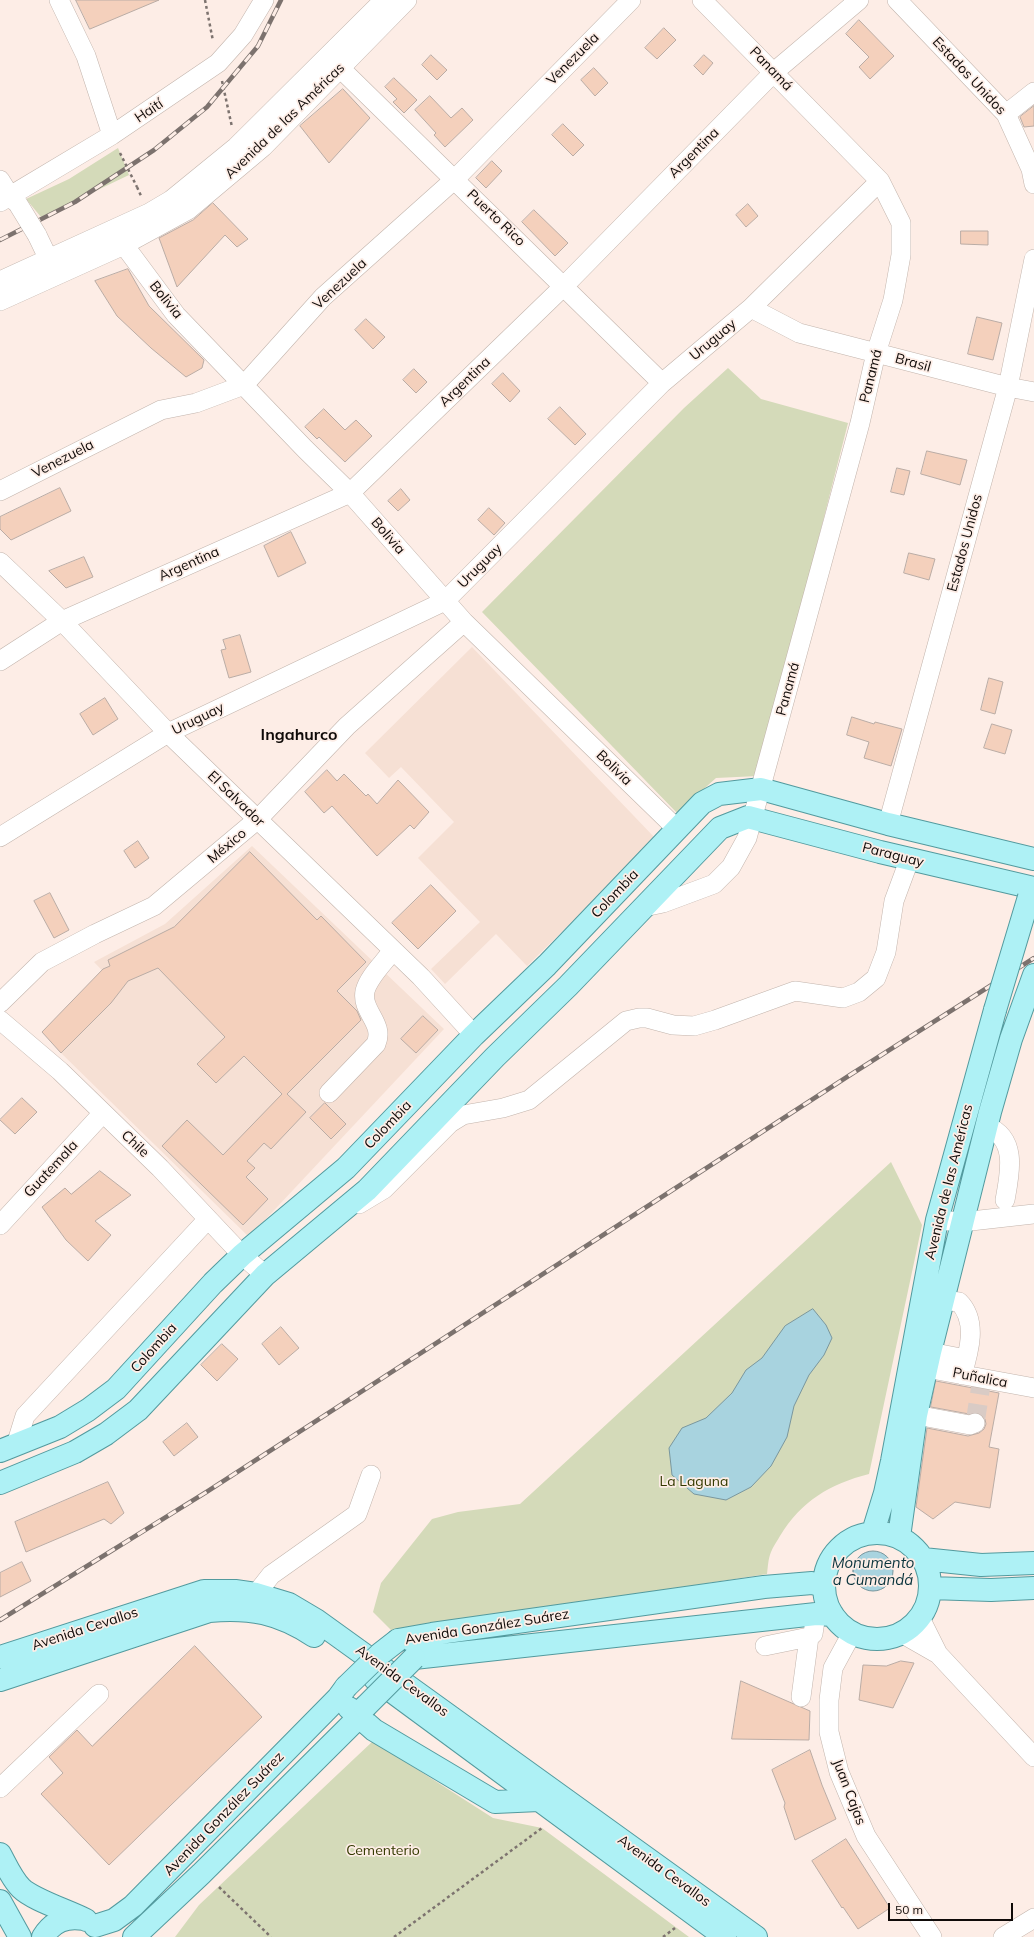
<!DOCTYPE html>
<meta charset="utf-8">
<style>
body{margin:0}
#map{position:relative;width:1034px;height:1937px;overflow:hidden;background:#fdede6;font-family:Mulish,sans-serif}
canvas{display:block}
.scale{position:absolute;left:888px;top:1903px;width:125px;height:18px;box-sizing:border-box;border:2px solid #0f0a08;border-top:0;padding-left:5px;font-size:12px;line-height:14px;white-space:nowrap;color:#0f0a08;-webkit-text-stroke:3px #fdede6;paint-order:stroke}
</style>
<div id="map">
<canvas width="1034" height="1937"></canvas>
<div class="scale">50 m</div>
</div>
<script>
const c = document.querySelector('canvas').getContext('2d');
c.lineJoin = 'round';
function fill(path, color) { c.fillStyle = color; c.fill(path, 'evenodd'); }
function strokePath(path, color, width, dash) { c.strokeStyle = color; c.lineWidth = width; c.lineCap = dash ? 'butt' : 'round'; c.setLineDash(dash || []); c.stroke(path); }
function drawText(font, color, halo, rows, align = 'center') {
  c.font = font + ' Mulish,sans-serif'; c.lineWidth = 3.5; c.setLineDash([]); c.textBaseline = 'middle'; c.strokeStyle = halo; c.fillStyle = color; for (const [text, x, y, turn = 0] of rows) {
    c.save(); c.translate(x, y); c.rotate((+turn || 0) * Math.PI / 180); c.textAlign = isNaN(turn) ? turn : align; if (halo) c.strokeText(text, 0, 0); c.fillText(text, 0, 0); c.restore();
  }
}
const built = new Path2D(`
 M 472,647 L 656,839 L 527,966 L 496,934 L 445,984 L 431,969 L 480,922 L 418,858 L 454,822 L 401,767 L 389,778 L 365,753 Z
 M 252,846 L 444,1029 L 249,1237 L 61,1053 L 121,990 L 94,962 L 165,924 Z`);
const green = new Path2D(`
 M 118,148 L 129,175 L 41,217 L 26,199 L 69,179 Z
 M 728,368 L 761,399 L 848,423 L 758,776 L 716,778 L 677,813 L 482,612 L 684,408 Z
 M 891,1162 L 922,1225 L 869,1474 C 830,1484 801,1501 780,1536 C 777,1541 773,1547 771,1552 C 768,1559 768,1567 767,1574 L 437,1625 L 394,1633 L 373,1612 L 381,1583 L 432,1519 L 458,1512 L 520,1504 Z
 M 373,1741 L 493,1818 L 542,1828 L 689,1937 L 175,1937 L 199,1905 Z`);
const water = new Path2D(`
 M 813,1309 L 826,1325 L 832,1338 L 824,1355 L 809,1375 L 794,1406 L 787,1437 L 771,1466 L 751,1487 L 726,1500 L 694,1494 L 672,1475 L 669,1448 L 682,1428 L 706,1418 L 732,1393 L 746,1370 L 762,1358 L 785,1326 Z
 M853 1571a20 20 0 1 1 40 0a20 20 0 1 1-40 0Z`);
const building = new Path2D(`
 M 76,0 L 159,0 L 90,29 Z
 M 859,20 L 894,56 L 870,79 L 859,67 L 869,57 L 846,34 Z
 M 664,28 L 676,40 L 657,59 L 645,48 Z
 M 431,55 L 447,70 L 437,80 L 422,65 Z
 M 704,55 L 713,63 L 703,75 L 694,66 Z
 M 594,68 L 608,83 L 595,96 L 581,80 Z
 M 394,78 L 417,100 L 404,113 L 393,102 L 397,99 L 385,87 Z
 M 343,89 L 370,118 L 329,163 L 300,126 Z
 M 430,96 L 451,118 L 462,108 L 473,120 L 445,147 L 434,135 L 436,133 L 415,110 Z
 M 1034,106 L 1034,126 L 1024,127 L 1020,117 Z
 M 563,124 L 584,145 L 573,156 L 552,135 Z
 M 492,161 L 502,171 L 486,188 L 476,178 Z
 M 213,203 L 248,239 L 237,247 L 225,235 L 177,287 L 159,238 L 193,220 Z
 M 748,204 L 758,216 L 746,227 L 736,215 Z
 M 534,210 L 568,243 L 555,256 L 522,222 Z
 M 961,231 L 988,231 L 988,245 L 961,244 Z
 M 128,269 L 149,306 L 204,360 L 202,368 L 186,377 L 151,348 L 117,316 L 95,281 Z
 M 977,317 L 1002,323 L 993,360 L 968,354 Z
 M 366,319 L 385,337 L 373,349 L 355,330 Z
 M 414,369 L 427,382 L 416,393 L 403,380 Z
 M 503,373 L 520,391 L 510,402 L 492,384 Z
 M 560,407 L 586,434 L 575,445 L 548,419 Z
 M 324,409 L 345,430 L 356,420 L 372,436 L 345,462 L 319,437 L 317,439 L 305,427 Z
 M 927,451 L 967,460 L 960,485 L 921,474 Z
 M 897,468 L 910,471 L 904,495 L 891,492 Z
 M 60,488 L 71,511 L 11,540 L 0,529 L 0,517 Z
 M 401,489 L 410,500 L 398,511 L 388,501 Z
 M 489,508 L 505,523 L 494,535 L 478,520 Z
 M 291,532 L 306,563 L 278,577 L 264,546 Z
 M 909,553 L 935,559 L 929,580 L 904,573 Z
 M 84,557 L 93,577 L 66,588 L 49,571 Z
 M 240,635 L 251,672 L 229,678 L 221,650 L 226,649 L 223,640 Z
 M 989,678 L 1003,682 L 995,714 L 981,710 Z
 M 105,698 L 118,719 L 93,735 L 80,714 Z
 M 852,717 L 874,724 L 875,722 L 902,729 L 891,766 L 864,758 L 869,742 L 847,735 Z
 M 992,724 L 1012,730 L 1005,754 L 984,748 Z
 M 327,770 L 337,781 L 344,774 L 366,796 L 368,794 L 377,804 L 398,780 L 429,812 L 414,829 L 410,825 L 377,856 L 332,806 L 324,813 L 305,792 Z
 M 138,841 L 149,858 L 135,868 L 124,851 Z
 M 250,852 L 317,920 L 321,916 L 366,962 L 337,991 L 357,1011 L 361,1020 L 287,1094 L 306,1112 L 271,1149 L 264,1143 L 247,1161 L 255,1168 L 246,1177 L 268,1199 L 243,1225 L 162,1146 L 187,1120 L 223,1155 L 282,1094 L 244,1056 L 216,1083 L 197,1064 L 225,1037 L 158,968 L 128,981 L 111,1003 L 61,1053 L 42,1032 L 103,969 L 110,966 L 108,960 L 174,927 Z
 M 431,885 L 456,911 L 418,949 L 392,923 Z
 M 50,893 L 69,930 L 54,938 L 34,901 Z
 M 423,1016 L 438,1030 L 416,1053 L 401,1039 Z
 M 22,1098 L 37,1112 L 15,1134 L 0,1120 Z
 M 325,1103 L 346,1124 L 331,1139 L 310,1118 Z
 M 100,1171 L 131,1195 L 95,1221 L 111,1235 L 88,1261 L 66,1240 L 42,1207 L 65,1188 L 71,1194 Z
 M 281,1327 L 299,1348 L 279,1365 L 262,1344 Z
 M 222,1344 L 238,1359 L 217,1381 L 201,1365 Z
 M 936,1381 L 999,1393 L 989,1447 L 999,1449 L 990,1508 L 955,1502 L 933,1519 L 916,1507 L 927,1428 L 968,1436 L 979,1433 L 984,1429 L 986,1424 L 985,1419 L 977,1412 L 969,1414 L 931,1407 Z
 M 187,1423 L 198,1437 L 174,1456 L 163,1442 Z
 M 108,1482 L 124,1513 L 111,1524 L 104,1519 L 26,1552 L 15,1522 Z
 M 22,1562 L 31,1581 L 0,1597 L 0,1573 Z
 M 195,1646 L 262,1717 L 109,1865 L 41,1794 L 63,1773 L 49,1757 L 77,1730 L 92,1746 Z
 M 901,1661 L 914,1663 L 893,1708 L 859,1700 L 863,1665 L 886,1666 Z
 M 741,1681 L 810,1711 L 809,1740 L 732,1739 Z
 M 810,1750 L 822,1785 L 836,1819 L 795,1840 L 784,1807 L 785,1803 L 772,1770 Z
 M 846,1839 L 890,1908 L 858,1929 L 843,1907 L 842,1908 L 812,1861 Z`);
const minorTunnel = new Path2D(`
 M 975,1423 L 981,1385`);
const path = new Path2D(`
 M 205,0 L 213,41
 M 222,81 L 232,127
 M 137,187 L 142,198
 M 219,1887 L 271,1937
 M 394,1937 L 542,1828
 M 663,1937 L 675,1928`);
const minor = new Path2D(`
 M 59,0 L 86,56 L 112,135
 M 897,0 L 1006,114 L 1031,169 L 1034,184
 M 333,58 L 340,68 L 662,383
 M 1006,114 L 1034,92
 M 0,180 L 10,196 L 18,204
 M 0,202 L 112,135 L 218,63 L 243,35 L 264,0
 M 114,229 L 124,245 L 176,315 L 305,449 L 350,493 L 464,622 L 677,829
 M 37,235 L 49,260
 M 0,281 L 149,213 L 171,200 L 236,147 L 384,0
 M 0,301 L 124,245 L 188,210 L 263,147 L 407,0
 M 751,308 L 799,333 L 1008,387 L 1034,392
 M 0,491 L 161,410 L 196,403 L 244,385 L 323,297 L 455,179 L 631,0
 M 0,562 L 62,621 L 168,733 L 421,977 L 474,1035
 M 0,661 L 62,621 L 350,493 L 565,285 L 774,72 L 859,0
 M 888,824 L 1008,387 L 1034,259
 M 0,837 L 168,733 L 445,601 L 662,383 L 751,308 L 880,181
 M 644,907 L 663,903 L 714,884 L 731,867 L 747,838 L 860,423 L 876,353 L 893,300 L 901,255 L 901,223 L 880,181 L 702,0
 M 0,1003 L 42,962 L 95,934 L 154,906 L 258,819 L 347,726 L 464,622
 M 0,1020 L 60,1071 L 160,1168 L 242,1255 L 265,1275
 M 329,1093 L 376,1044 C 385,1023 361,1012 365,991 C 369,976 384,963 393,950
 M 986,1126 C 1018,1138 1010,1173 1005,1200
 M 359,1204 L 384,1189 L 450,1123 L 463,1115 L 503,1108 L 529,1100 L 626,1021 L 639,1018 L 647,1018 L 673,1025 L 694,1026 L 715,1020 L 795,991 L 843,998 L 859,992 L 876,978 L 886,952 L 894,901 L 907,866 L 908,859
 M 937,1220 L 962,1222 L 1034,1214
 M 0,1225 L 102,1114
 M 942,1300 L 959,1302 C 978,1321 969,1352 962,1375
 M 930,1352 L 966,1359
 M 926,1368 L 1034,1388
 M 916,1415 L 970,1425 L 975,1423
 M 16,1445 L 25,1416 L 208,1219
 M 256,1594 L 271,1575 L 357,1514 L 371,1475
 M 920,1618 L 938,1654 L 1034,1757
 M 852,1633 L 833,1668 L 829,1700 L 829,1732 L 839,1772 L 866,1836 L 932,1937
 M 903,1634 L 938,1654
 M 765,1646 L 809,1637 L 813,1634 L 816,1614
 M 801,1697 L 809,1637
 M 0,1788 L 99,1694
 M 1003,1937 L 1034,1918`);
const major = new Path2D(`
 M 0,1451 L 60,1427 L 88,1410 L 116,1389 L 213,1283 L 242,1255 L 346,1168 L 474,1035 L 547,965 L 702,803 L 719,794 L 761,789 L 888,824 L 1034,859
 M 0,1483 L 75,1452 L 106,1434 L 138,1410 L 265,1275 L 367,1190 L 495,1057 L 568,986 L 720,828 L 748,817 L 880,852 L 1034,888
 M 873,1532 L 885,1493 L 892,1461 L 937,1220 L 995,1010
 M824 1586a53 53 0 1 1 106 0a53 53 0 1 1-106 0Z
 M 899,1537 L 916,1415 L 930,1352 L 990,1112 L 1011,1039 L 1034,975
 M 923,1559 L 981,1565 L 1034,1563
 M 930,1588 L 991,1590 L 1034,1588
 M 398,1640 L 432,1634 L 764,1587 L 812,1583 L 823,1586
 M 0,1657 L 204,1591 L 235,1591 L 256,1594 L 289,1604 L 316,1620 L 756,1937
 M 414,1658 L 816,1614 L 833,1615
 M 375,1679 L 725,1937
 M 0,1680 L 209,1611 C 250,1607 279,1613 314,1636
 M 349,1708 L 374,1730 L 495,1802 L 539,1800
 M 0,1854 C 6,1865 12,1879 21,1888 C 33,1900 69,1911 86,1920
 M 0,1901 L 20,1937
 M 95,1926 L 114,1920 L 133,1906 L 338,1698 L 346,1687
 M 43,1937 C 53,1921 66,1916 84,1919
 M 134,1937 L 201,1874 L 359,1717 L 365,1707`);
const rail = new Path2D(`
 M 0,240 L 75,202 L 154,150 L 207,107 L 258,46 L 281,0
 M 0,1620 L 208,1491 L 850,1075 L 1034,958`);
const pathBridge = new Path2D(`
 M 120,153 L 137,187`);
const minorBridge = new Path2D(`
 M 18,204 L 37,235`);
const majorBridge = new Path2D(`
 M 995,1010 L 1029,897
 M 346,1687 L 380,1654 L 398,1640
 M 365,1707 L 414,1658`);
const streetNames = [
 ["Venezuela",573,59,-45],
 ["Panamá",771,69,46],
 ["Estados Unidos",969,76,47],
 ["Haití",149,111,-34],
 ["Avenida de las Américas",285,121,-44],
 ["Argentina",694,153,-45],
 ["Puerto Rico",496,218,44],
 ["Venezuela",340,284,-43],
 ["Bolivia",166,300,51],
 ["Uruguay",713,340,-40],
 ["Brasil",913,363,15],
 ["Panamá",871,376,-76],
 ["Argentina",465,382,-44],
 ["Venezuela",63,459,-27],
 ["Bolivia",388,536,49],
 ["Estados Unidos",965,543,-75],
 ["Argentina",189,564,-24],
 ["Uruguay",480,566,-45],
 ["Panamá",788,689,-75],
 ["Uruguay",198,719,-26],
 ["Bolivia",614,768,44],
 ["El Salvador",236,799,44],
 ["México",227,846,-40],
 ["Paraguay",893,855,14],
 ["Colombia",615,894,-46],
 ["Colombia",388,1125,-46],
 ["Chile",135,1144,43],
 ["Guatemala",51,1169,-47],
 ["Avenida de las Américas",949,1182,-76],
 ["Colombia",154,1348,-48],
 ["Puñalica",980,1378,11],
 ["Avenida González Suárez",487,1627,-9],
 ["Avenida Cevallos",85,1629,-18],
 ["Avenida Cevallos",402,1681,36],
 ["Juan Cajas",849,1792,69],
 ["Avenida González Suárez",224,1814,-46],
 ["Avenida Cevallos",664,1871,36]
];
const parkNames = [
 ["La Laguna",694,1482],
 ["Cementerio",383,1851]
];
const waterNames = [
 ["Monumento",873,1563],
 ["a Cumandá",873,1580]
];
const quarterNames = [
 ["Ingahurco",299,735]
];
fill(built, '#f6e0d4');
fill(green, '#d4dab9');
fill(water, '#a8d3df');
strokePath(water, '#7a979e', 1);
fill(building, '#f4d0bc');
strokePath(building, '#baaca5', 1);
strokePath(minorTunnel, '#d9cbc5', 19, [19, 10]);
strokePath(minor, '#c2b4ac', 20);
strokePath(major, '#539a9e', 24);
strokePath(path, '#7d736f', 2.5, [3, 3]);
strokePath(minor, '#fff', 19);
strokePath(major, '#aef1f5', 22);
strokePath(rail, '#7c726e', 4.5);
strokePath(rail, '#fdede6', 3, [9]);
strokePath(minorBridge, '#c2b4ac', 20, []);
strokePath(majorBridge, '#539a9e', 24, []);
strokePath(pathBridge, '#7d736f', 2.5, [3, 3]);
strokePath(minorBridge, '#fff', 19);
strokePath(majorBridge, '#aef1f5', 22);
drawText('14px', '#0f0a08', '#fdede6', streetNames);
drawText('14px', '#343a00', '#fdede6', parkNames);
drawText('italic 15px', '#0a343d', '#fdede6', waterNames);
drawText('bold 16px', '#0f0a08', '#fdede6', quarterNames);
</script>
